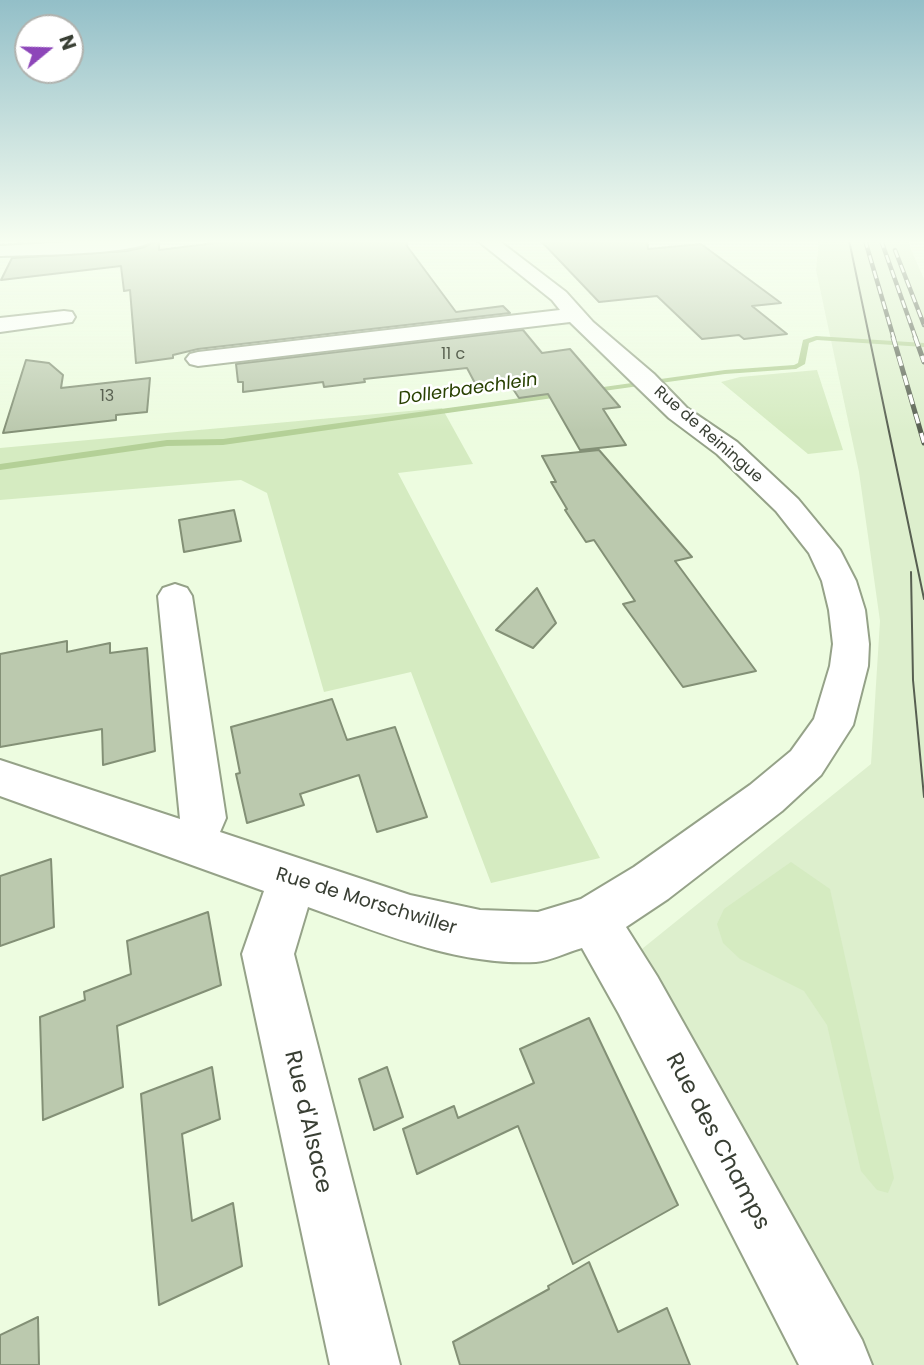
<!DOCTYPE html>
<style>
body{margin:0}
#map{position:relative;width:924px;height:1365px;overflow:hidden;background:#edfce0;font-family:Poppins,sans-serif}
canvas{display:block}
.north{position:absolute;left:14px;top:14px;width:70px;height:70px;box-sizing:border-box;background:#fff;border:2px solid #b0b2ae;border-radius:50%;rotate:71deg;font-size:19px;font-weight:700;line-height:28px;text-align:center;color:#393f34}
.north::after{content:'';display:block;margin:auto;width:24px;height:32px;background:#8d46b9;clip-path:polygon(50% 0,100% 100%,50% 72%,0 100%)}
</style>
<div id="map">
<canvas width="924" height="1365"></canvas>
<div class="north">N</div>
</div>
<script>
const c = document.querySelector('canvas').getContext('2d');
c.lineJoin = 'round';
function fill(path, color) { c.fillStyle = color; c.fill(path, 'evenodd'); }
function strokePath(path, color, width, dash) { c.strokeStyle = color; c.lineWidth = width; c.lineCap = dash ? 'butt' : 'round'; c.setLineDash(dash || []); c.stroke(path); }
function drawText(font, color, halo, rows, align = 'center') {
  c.font = font + ' Poppins,sans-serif'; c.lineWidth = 5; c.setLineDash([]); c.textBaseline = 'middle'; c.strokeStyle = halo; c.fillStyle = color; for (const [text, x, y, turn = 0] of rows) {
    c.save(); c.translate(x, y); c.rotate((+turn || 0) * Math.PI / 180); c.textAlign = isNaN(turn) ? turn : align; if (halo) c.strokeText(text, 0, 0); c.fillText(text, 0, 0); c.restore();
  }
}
const built = new Path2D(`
 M 819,240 L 907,240 L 924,279 L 924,1365 L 850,1365 L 632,957 L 871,764 L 880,621 L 859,472 L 816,270 Z`);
const green = new Path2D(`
 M 817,370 L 843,450 L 808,454 L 721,382 L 740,377 Z
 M 442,408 L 473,464 L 398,473 L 600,858 L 491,883 L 411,672 L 324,692 L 267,493 L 241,480 L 0,500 L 0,448 Z
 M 791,862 L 830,889 L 894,1178 L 888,1193 L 877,1190 L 861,1171 L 827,1025 L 804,991 L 740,959 L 723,943 L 717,924 L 724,909 Z`);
const stream = new Path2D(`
 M 816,336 L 924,343 L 924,347 L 817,340 L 809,343 L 805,364 L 796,369 L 725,374 L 589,393 L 585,391 L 589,389 L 725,370 L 794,365 L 798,363 L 803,340 Z
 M 564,392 L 568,394 L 567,396 L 223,445 L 167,446 L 0,470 L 0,464 L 167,440 L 223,439 Z`);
const building = new Path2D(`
 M 156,240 L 159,240 L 159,250 L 239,240 L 406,240 L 407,246 L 456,312 L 503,306 L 510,313 L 198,349 L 173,355 L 173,358 L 136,363 L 130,290 L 124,291 L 121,266 L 1,280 L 12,258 L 127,251 L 145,247 Z
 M 540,240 L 647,240 L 648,249 L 701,244 L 781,303 L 752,306 L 787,334 L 744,339 L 739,335 L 702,339 L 657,296 L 599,302 Z
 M 523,330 L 542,353 L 570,349 L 620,407 L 603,409 L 626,445 L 580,450 L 548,394 L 519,398 L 509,383 L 477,387 L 467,368 L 364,379 L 365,382 L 324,387 L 323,382 L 243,392 L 243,382 L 238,382 L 236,364 Z
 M 26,360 L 49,363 L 63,375 L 61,388 L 150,378 L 147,412 L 116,415 L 116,420 L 3,433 Z
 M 599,450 L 692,557 L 675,561 L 756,671 L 683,687 L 623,604 L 635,601 L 594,540 L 586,542 L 565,510 L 567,509 L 551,482 L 556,482 L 542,456 Z
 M 234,510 L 241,541 L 184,552 L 179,520 Z
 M 537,588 L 556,623 L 533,648 L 496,630 Z
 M 67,641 L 67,652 L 110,643 L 110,653 L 147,648 L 155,751 L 103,765 L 102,729 L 0,747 L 0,654 Z
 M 332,699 L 347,740 L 395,727 L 427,817 L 377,832 L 359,775 L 300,794 L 304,805 L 247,823 L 236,774 L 240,773 L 231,727 Z
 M 51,859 L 54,927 L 0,946 L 0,876 Z
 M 208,912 L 221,985 L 117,1026 L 123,1087 L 43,1120 L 40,1017 L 85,1000 L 84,992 L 131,974 L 127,941 Z
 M 589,1018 L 678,1205 L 573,1264 L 518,1126 L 417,1174 L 403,1129 L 454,1106 L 458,1118 L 534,1083 L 520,1049 Z
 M 212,1067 L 220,1119 L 182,1134 L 192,1221 L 233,1203 L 242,1266 L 159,1305 L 141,1094 Z
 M 387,1067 L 403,1117 L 374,1130 L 359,1079 Z
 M 589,1262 L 618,1332 L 667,1308 L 690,1365 L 460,1365 L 453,1342 L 549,1289 L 548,1286 Z
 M 38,1317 L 39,1365 L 0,1365 L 0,1335 Z`);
const minor = new Path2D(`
 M 102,240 L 153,240 C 139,255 26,255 0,256 L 0,246 Z
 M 477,240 L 498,240 L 566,292 L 593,322 L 654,374 L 687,408 L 737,442 L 798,499 L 840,550 L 856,581 L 865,610 L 869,644 L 868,666 L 853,725 L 821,775 L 782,811 L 668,899 L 626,927 L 657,976 L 862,1340 L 872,1365 L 799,1365 L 619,1014 L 582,948 C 567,952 550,961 536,962 C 457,966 381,933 308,907 L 294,954 L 400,1365 L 330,1365 L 242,954 L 264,891 L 0,796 L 0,760 L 180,819 L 158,596 L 163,588 L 175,584 L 187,588 L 192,596 L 226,818 L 220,832 L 410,895 L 480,910 L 538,912 L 581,899 L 634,867 L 750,785 L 791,751 L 814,719 L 830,666 L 833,644 L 829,610 L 822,581 L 809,553 L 776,511 L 717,454 L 669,418 L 570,322 L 198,366 L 190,364 L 186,359 L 190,354 L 198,352 L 560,310 L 552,300 Z
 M 64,311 L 72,312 L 75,317 L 72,322 L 0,332 L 0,318 Z`);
const tram = new Path2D(`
 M 849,240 L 924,599
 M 911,572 L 913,680 L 924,797`);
const railFar1 = new Path2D(`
 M 865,240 L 894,339
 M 881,240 L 916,339
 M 895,250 L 924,325`);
const rail = new Path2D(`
 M 893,337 L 924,443
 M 915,337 L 924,362`);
const numberNames = [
 ["11 c",453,355],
 ["13",107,397]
];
const farStreetnames = [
 ["Rue de Reiningue",708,435,41]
];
const farWaternames = [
 ["Dollerbaechlein",468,390,-8]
];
const streetNames = [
 ["Rue de Morschwiller",366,902,17]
];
const nearStreetnames = [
 ["Rue d'Alsace",307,1122,77],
 ["Rue des Champs",717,1142,62]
];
fill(built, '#ddefcd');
fill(green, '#d5ebc1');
fill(stream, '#b4d097');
fill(building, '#bbc9ae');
strokePath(building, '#839076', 2);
strokePath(minor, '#95a288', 4);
fill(minor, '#fff');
strokePath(tram, '#575f51', 2);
strokePath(railFar1, '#575f51', 4.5);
strokePath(rail, '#575f51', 5);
strokePath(railFar1, '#fff', 2.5, [8]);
strokePath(rail, '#fff', 3.5, [10]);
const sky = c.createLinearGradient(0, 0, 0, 431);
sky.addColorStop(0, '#93bfc8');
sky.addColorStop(0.56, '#f7fef1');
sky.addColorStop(1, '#f7fef100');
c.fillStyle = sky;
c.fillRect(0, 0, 924, 431);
drawText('16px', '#5a6252', null, numberNames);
drawText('16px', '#393f34', '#fff', farStreetnames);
drawText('italic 18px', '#284001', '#fff', farWaternames);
drawText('19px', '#393f34', '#fff', streetNames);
drawText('23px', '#393f34', '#fff', nearStreetnames);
</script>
